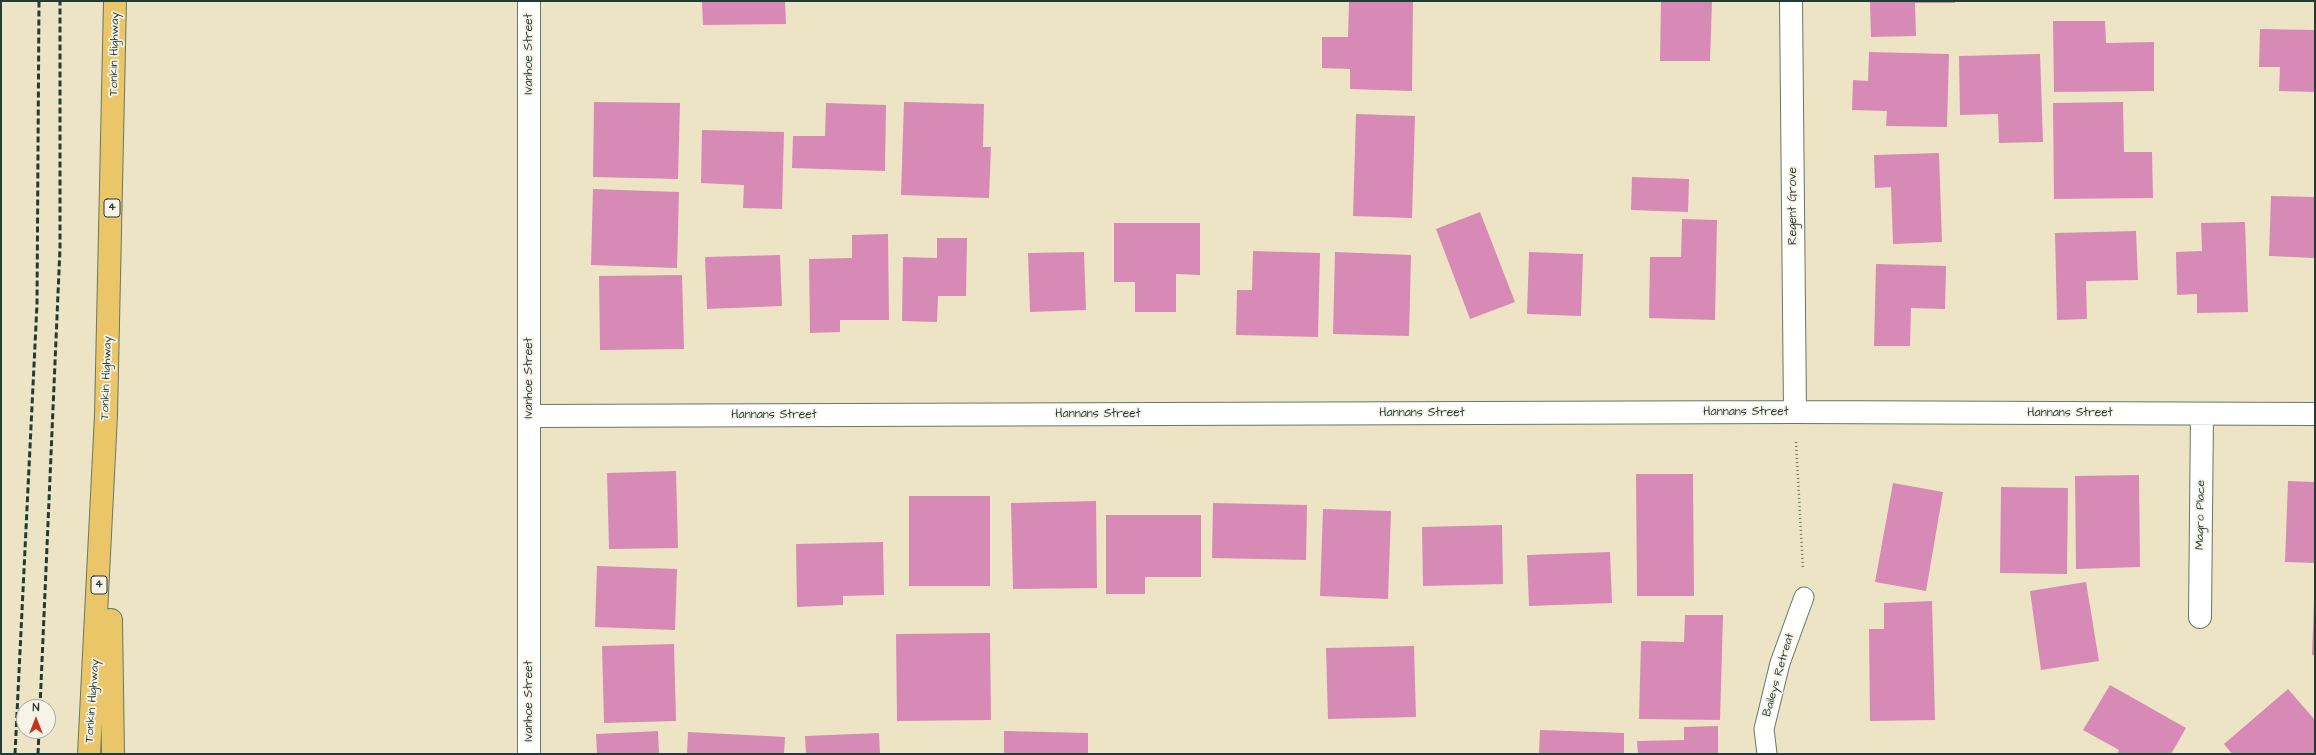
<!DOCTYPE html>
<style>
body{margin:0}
#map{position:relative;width:2316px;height:755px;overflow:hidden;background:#ede4c6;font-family:"Architects Daughter",sans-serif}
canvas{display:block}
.frame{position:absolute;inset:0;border:2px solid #1f3d34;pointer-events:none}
.north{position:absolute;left:16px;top:699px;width:40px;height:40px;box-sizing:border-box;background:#f7f3e8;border:1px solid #a1aaa0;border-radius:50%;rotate:0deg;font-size:11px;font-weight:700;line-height:16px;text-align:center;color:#1f3d34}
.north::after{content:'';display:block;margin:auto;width:14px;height:18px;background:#c8321e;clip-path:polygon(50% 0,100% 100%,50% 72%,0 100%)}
</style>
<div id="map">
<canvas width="2316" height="755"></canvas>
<div class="frame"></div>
<div class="north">N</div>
</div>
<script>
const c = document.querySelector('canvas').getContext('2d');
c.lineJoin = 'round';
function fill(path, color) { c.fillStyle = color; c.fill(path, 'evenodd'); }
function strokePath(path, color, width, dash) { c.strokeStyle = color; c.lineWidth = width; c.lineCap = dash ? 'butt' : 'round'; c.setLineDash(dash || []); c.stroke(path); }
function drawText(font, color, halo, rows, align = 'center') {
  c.font = font + ' "Architects Daughter",sans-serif'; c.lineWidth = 3.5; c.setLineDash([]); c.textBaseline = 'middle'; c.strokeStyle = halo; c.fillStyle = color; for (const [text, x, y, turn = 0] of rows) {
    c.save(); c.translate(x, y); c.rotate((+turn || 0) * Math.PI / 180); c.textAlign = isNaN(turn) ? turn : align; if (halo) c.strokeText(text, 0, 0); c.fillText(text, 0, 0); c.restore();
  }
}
const building = new Path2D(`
 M 702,1 L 785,1 L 786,24 L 703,25 Z
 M 1349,1 L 1413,1 L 1412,91 L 1350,89 L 1350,69 L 1322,68 L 1322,37 L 1348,37 Z
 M 1661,1 L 1712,1 L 1710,61 L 1660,61 Z
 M 1870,1 L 1955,1 L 1955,3 L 1915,3 L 1916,36 L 1871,37 Z
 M 2053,21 L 2105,21 L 2106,43 L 2154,42 L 2154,91 L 2054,92 Z
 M 2260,29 L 2315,30 L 2315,92 L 2279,91 L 2280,67 L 2259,67 Z
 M 1869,52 L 1949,54 L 1947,127 L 1886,126 L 1887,111 L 1852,110 L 1853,80 L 1868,81 Z
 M 2040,54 L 2043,142 L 1999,143 L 1998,114 L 1960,115 L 1959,56 Z
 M 594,102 L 680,103 L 678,179 L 593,177 Z
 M 904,102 L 984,104 L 983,147 L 991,147 L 989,198 L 901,195 Z
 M 2123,102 L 2124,152 L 2152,152 L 2153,198 L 2054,199 L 2053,103 Z
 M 826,103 L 886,105 L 885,171 L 792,168 L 793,136 L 825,136 Z
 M 1356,114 L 1415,116 L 1412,218 L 1353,216 Z
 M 702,130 L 784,132 L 782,209 L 743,208 L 744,185 L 701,183 Z
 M 1939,153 L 1942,242 L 1893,244 L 1891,187 L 1875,188 L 1874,155 Z
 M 1632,177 L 1689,179 L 1688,212 L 1631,210 Z
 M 593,189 L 679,192 L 677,268 L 591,265 Z
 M 2271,196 L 2315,197 L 2315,258 L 2269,256 Z
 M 1480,212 L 1515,302 L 1470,319 L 1436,229 Z
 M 1682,219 L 1717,220 L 1715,320 L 1649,318 L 1650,257 L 1681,257 Z
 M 2245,222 L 2248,312 L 2197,313 L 2197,294 L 2177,295 L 2176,252 L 2202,251 L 2201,223 Z
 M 1114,223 L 1200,223 L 1200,275 L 1176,274 L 1176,312 L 1135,312 L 1135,282 L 1114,282 Z
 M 2136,231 L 2138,280 L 2086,281 L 2087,319 L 2057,320 L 2055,233 Z
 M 888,234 L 889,320 L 840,320 L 840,332 L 810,333 L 809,259 L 852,258 L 852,235 Z
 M 937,238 L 967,238 L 966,296 L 938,296 L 937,322 L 902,321 L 903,257 L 937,258 Z
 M 1253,251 L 1320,253 L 1318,337 L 1236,335 L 1237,290 L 1252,290 Z
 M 1084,252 L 1086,310 L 1030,312 L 1028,253 Z
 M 1335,252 L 1411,255 L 1409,336 L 1333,334 Z
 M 1529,252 L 1583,254 L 1581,316 L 1527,314 Z
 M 780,255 L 782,306 L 707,309 L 705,257 Z
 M 1876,264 L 1946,266 L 1945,309 L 1911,308 L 1910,346 L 1874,346 Z
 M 682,275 L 684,349 L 600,350 L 599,276 Z
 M 676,471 L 678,548 L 609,549 L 607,473 Z
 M 1636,474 L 1693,474 L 1694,596 L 1637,596 Z
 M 2139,475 L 2140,567 L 2076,569 L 2075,476 Z
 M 2288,481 L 2315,482 L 2315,563 L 2285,562 Z
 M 1893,483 L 1943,492 L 1926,591 L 1875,582 Z
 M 2001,487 L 2068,488 L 2067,574 L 2000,573 Z
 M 909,496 L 990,496 L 990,586 L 909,586 Z
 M 1096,501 L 1097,588 L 1013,589 L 1011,503 Z
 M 1213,503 L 1307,505 L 1306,560 L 1212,558 Z
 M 1323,509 L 1391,511 L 1388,599 L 1320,596 Z
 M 1106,515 L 1201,515 L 1201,577 L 1145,577 L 1145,594 L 1106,594 Z
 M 1502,525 L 1503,584 L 1423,586 L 1422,527 Z
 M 883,542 L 884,595 L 843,596 L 843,605 L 797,607 L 796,544 Z
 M 1610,552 L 1612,603 L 1529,606 L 1527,555 Z
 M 597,566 L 677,569 L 675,630 L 595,627 Z
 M 2086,582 L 2099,661 L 2041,670 L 2030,591 Z
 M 1932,601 L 1935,720 L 1870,721 L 1869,629 L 1884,629 L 1884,603 Z
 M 2314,601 L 2315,601 L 2315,655 L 2312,655 Z
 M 1685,615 L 1723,615 L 1720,720 L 1639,719 L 1641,641 L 1684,642 Z
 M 990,633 L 991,720 L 897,721 L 896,634 Z
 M 674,644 L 676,721 L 604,723 L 602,646 Z
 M 1414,646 L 1416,717 L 1328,719 L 1326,648 Z
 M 2110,685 L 2186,728 L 2171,754 L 2117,754 L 2119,750 L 2083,730 Z
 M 2288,689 L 2315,720 L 2315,754 L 2232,754 L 2224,744 Z
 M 1718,726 L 1718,754 L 1638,754 L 1637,741 L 1684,740 L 1684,727 Z
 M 1540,730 L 1624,733 L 1624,754 L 1539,754 Z
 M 658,731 L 659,754 L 597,754 L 596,734 Z
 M 1004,731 L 1088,733 L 1088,754 L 1004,754 Z
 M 688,732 L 785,737 L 784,754 L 687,754 Z
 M 879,733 L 880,754 L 806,754 L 805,736 Z`);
const path = new Path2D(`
 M 1796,442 L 1803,569`);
const lane = new Path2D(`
 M 1767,754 L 1764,729 L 1780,663 L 1804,597`);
const street = new Path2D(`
 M 1791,1 L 1795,412
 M 529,416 L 1795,412 L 2315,414
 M 2200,617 L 2202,414
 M 529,754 L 529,1`);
const highway = new Path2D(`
 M 111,620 L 113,754
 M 89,754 L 106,415 L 115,1`);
const rail = new Path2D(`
 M 40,707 L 60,248 L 60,1
 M 15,754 L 37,304 L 39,1
 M 38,754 L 39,731`);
const shields = [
 [112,208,16],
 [99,585,16]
];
const shieldNames = [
 ["4",112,208],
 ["4",99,585]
];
const streetNames = [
 ["Tonkin Highway",115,54,-89],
 ["Ivanhoe Street",529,54,-90],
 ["Regent Grove",1793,206,-90],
 ["Tonkin Highway",107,378,-88],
 ["Ivanhoe Street",529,378,-90],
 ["Hannans Street",1746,412],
 ["Hannans Street",1422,413],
 ["Hannans Street",2070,413],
 ["Hannans Street",1098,414],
 ["Hannans Street",774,415],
 ["Magro Place",2201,515,-89],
 ["Baileys Retreat",1779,675,-74],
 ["Tonkin Highway",93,701,-86],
 ["Ivanhoe Street",529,701,-90]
];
fill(building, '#d88ab6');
strokePath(lane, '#677767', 21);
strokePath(street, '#677767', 24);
strokePath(highway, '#677767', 24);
strokePath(path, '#677767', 2.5, [1, 3]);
strokePath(lane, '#fff', 19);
strokePath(street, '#fff', 22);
strokePath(highway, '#eac669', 22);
strokePath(rail, '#1f3d34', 3, [6, 3]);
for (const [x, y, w] of shields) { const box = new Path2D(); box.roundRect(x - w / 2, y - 9, w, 18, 3); c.fillStyle = '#f7f3e8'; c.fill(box); strokePath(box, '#1f3d34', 1); }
drawText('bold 11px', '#1f3d34', null, shieldNames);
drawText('12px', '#1f3d34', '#f7f3e8', streetNames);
</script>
